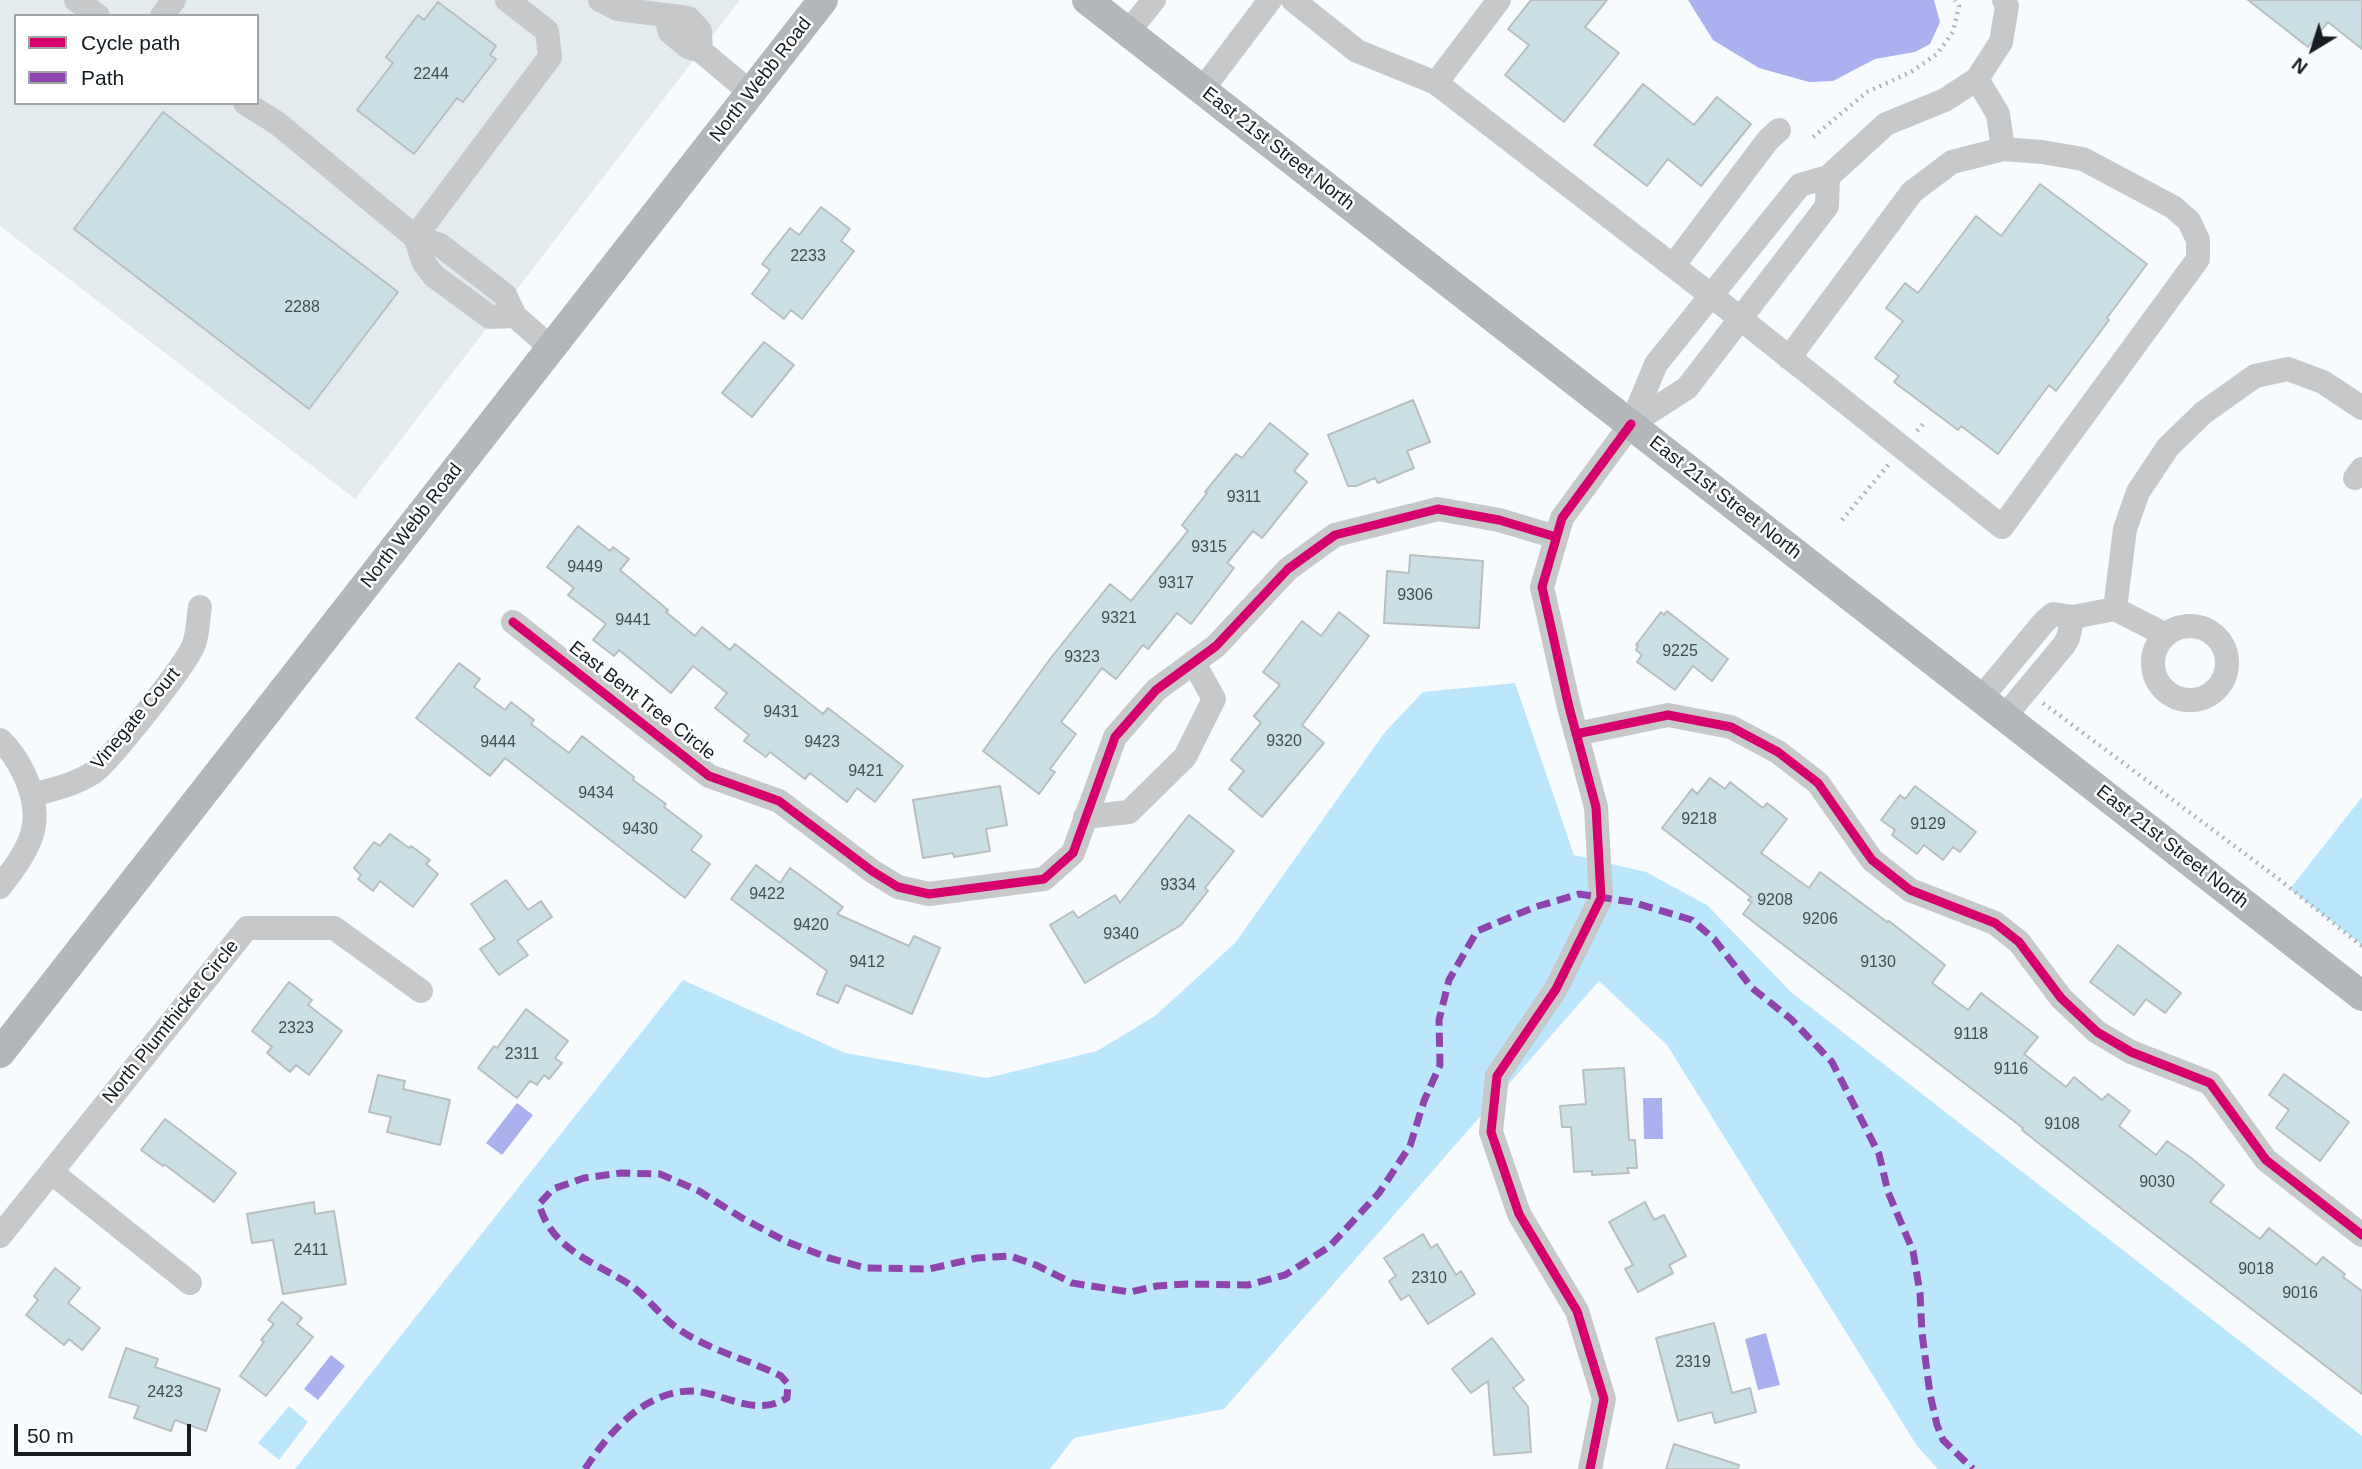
<!DOCTYPE html>
<style>
body{margin:0}
#map{position:relative;width:2362px;height:1469px;overflow:hidden;background:#f8fbfd;font-family:Arial,sans-serif}
canvas{display:block}
.legend{position:absolute;left:14px;top:14px;width:245px;height:91px;box-sizing:border-box;background:#fff;border:2px solid #a1a5a7;margin:0;padding:9px 12px;list-style:none;font-size:21px;color:#151d22}
.legend li{display:flex;align-items:center;gap:14px;height:35px}
.legend b{width:35px;border:2px solid #a1a5a7}
.north{position:absolute;left:2278px;top:14px;width:70px;height:70px;-webkit-text-stroke:5px #fff;paint-order:stroke;rotate:218deg;font-size:19px;font-weight:700;line-height:28px;text-align:center;color:#151d22}
.north::after{content:'';display:block;margin:auto;width:24px;height:32px;background:#151d22;clip-path:polygon(50% 0,100% 100%,50% 72%,0 100%)}
.scale{position:absolute;left:14px;top:1424px;width:177px;height:32px;box-sizing:border-box;border:4px solid #151d22;border-top:0;padding-left:9px;font-size:21px;line-height:24px;white-space:nowrap;color:#151d22;-webkit-text-stroke:5px #fff;paint-order:stroke}
</style>
<div id="map">
<canvas width="2362" height="1469"></canvas>
<ul class="legend">
<li><b style="height:9px;background:#d6006c"></b>Cycle path</li>
<li><b style="height:9px;background:#8e44ad"></b>Path</li>
</ul>
<div class="north">N</div>
<div class="scale">50 m</div>
</div>
<script>
const c = document.querySelector('canvas').getContext('2d');
c.lineJoin = 'round';
function fill(path, color) { c.fillStyle = color; c.fill(path, 'evenodd'); }
function strokePath(path, color, width, dash) { c.strokeStyle = color; c.lineWidth = width; c.lineCap = dash ? 'butt' : 'round'; c.setLineDash(dash || []); c.stroke(path); }
function drawText(font, color, halo, rows, align = 'center') {
  c.font = font + ' Arial,sans-serif'; c.lineWidth = 5; c.setLineDash([]); c.textBaseline = 'middle'; c.strokeStyle = halo; c.fillStyle = color; for (const [text, x, y, turn = 0] of rows) {
    c.save(); c.translate(x, y); c.rotate((+turn || 0) * Math.PI / 180); c.textAlign = isNaN(turn) ? turn : align; if (halo) c.strokeText(text, 0, 0); c.fillText(text, 0, 0); c.restore();
  }
}
const built = new Path2D(`
 M 0,0 L 740,0 L 355,499 L 0,226 ZM 16,16 L 257,16 L 257,103 L 16,103 Z`);
const green = new Path2D(`
 M 1515,683 L 1574,855 L 1646,872 L 1707,905 L 1791,992 L 2362,1436 L 2362,1469 L 1938,1469 L 1917,1446 L 1667,1045 L 1599,981 L 1224,1409 L 1074,1438 L 1050,1469 L 295,1469 L 683,980 L 845,1053 L 987,1078 L 1097,1051 L 1155,1016 L 1235,943 L 1385,732 L 1423,692 Z
 M 2362,797 L 2362,945 L 2290,889 Z
 M 289,1406 L 308,1422 L 279,1460 L 258,1443 Z`);
const water = new Path2D(`
 M 1688,0 L 1934,0 L 1940,22 L 1930,44 L 1915,52 L 1875,59 L 1833,81 L 1809,82 L 1759,68 L 1713,40 Z
 M 1643,1098 L 1662,1098 L 1663,1139 L 1644,1139 Z
 M 517,1103 L 533,1115 L 502,1155 L 486,1143 Z
 M 1766,1333 L 1780,1385 L 1758,1390 L 1745,1339 Z
 M 331,1355 L 345,1366 L 318,1400 L 304,1389 Z`);
const building = new Path2D(`
 M 1531,0 L 1607,0 L 1585,27 L 1619,53 L 1564,122 L 1505,75 L 1529,45 L 1508,29 Z
 M 2248,0 L 2362,0 L 2362,49 L 2328,22 L 2308,47 Z
 M 438,2 L 496,46 L 490,55 L 496,59 L 463,102 L 457,98 L 414,154 L 357,110 L 393,63 L 386,57 L 418,15 L 424,20 Z
 M 1643,84 L 1694,125 L 1717,97 L 1751,124 L 1701,186 L 1668,159 L 1647,186 L 1594,145 Z
 M 163,112 L 398,292 L 309,409 L 74,229 Z
 M 2040,184 L 2147,264 L 2107,318 L 2109,320 L 2056,391 L 2049,385 L 1998,454 L 1961,426 L 1958,430 L 1894,382 L 1899,376 L 1875,358 L 1903,321 L 1886,308 L 1905,283 L 1918,293 L 1976,216 L 2001,236 Z
 M 821,207 L 850,229 L 841,241 L 854,251 L 802,319 L 791,310 L 784,319 L 752,294 L 770,270 L 762,264 L 790,228 L 799,235 Z
 M 764,342 L 794,365 L 752,417 L 722,393 Z
 M 1413,400 L 1430,442 L 1407,451 L 1414,468 L 1378,483 L 1375,478 L 1356,486 L 1348,486 L 1328,435 Z
 M 1270,423 L 1308,454 L 1294,471 L 1307,482 L 1262,538 L 1253,531 L 1227,563 L 1234,568 L 1191,624 L 1177,613 L 1148,649 L 1143,645 L 1116,679 L 1102,668 L 1061,722 L 1076,734 L 1050,769 L 1055,772 L 1039,794 L 983,751 L 1050,659 L 1110,584 L 1131,601 L 1188,531 L 1182,525 L 1207,493 L 1205,492 L 1236,454 L 1242,458 Z
 M 578,526 L 610,551 L 613,547 L 629,559 L 620,570 L 668,610 L 666,612 L 695,636 L 702,627 L 730,650 L 735,644 L 823,714 L 828,708 L 903,766 L 875,802 L 857,788 L 847,802 L 810,773 L 805,779 L 770,752 L 766,757 L 744,741 L 749,735 L 715,708 L 727,693 L 693,666 L 671,693 L 619,650 L 614,656 L 593,640 L 606,624 L 568,595 L 574,588 L 547,567 Z
 M 1410,555 L 1483,561 L 1479,628 L 1384,623 L 1387,571 L 1409,573 Z
 M 1667,611 L 1728,659 L 1712,681 L 1693,666 L 1675,690 L 1637,662 L 1642,655 L 1636,650 L 1638,646 L 1636,645 L 1661,612 L 1664,615 Z
 M 1339,612 L 1369,636 L 1302,725 L 1324,743 L 1262,817 L 1229,789 L 1244,771 L 1231,760 L 1261,723 L 1254,716 L 1280,685 L 1263,672 L 1302,621 L 1321,636 Z
 M 459,663 L 480,679 L 474,687 L 505,710 L 511,702 L 534,720 L 531,724 L 569,753 L 582,736 L 634,777 L 633,780 L 666,804 L 664,807 L 702,836 L 691,850 L 710,864 L 685,898 L 505,758 L 490,776 L 416,718 Z
 M 1710,778 L 1725,789 L 1730,782 L 1763,808 L 1767,803 L 1787,819 L 1761,853 L 1809,888 L 1820,872 L 1887,922 L 1889,921 L 1945,965 L 1932,983 L 1968,1010 L 1981,993 L 2003,1010 L 2038,1037 L 2024,1054 L 2066,1087 L 2074,1077 L 2102,1100 L 2108,1094 L 2130,1111 L 2119,1126 L 2156,1155 L 2167,1141 L 2190,1157 L 2224,1185 L 2210,1202 L 2260,1239 L 2269,1228 L 2316,1265 L 2323,1257 L 2345,1274 L 2343,1277 L 2362,1291 L 2362,1394 L 2118,1206 L 2022,1130 L 2023,1128 L 1743,914 L 1752,902 L 1748,900 L 1751,897 L 1662,828 L 1692,789 L 1697,794 Z
 M 1000,786 L 1007,825 L 986,829 L 990,851 L 954,857 L 953,853 L 923,858 L 913,800 Z
 M 1915,786 L 1976,832 L 1960,852 L 1953,847 L 1943,860 L 1924,845 L 1917,854 L 1892,835 L 1895,830 L 1881,820 L 1900,795 L 1905,799 Z
 M 1189,815 L 1234,851 L 1205,888 L 1208,891 L 1181,925 L 1085,983 L 1050,925 L 1073,911 L 1078,918 L 1115,895 L 1120,903 Z
 M 390,834 L 409,848 L 411,846 L 430,860 L 426,864 L 438,874 L 413,907 L 380,881 L 373,891 L 358,879 L 361,875 L 354,868 L 374,842 L 380,846 Z
 M 756,865 L 780,883 L 790,868 L 843,907 L 837,914 L 909,946 L 914,936 L 940,948 L 912,1014 L 846,985 L 838,1003 L 817,994 L 827,971 L 731,899 Z
 M 506,880 L 528,910 L 541,901 L 552,917 L 517,941 L 528,955 L 499,975 L 480,949 L 495,939 L 471,904 Z
 M 2118,945 L 2181,993 L 2165,1013 L 2146,999 L 2134,1015 L 2090,982 Z
 M 289,982 L 312,1000 L 308,1005 L 342,1031 L 309,1075 L 296,1065 L 290,1072 L 267,1053 L 272,1047 L 252,1031 Z
 M 526,1009 L 568,1041 L 555,1058 L 562,1063 L 549,1079 L 544,1075 L 537,1085 L 530,1081 L 517,1098 L 478,1068 L 494,1046 L 497,1048 Z
 M 1624,1068 L 1629,1140 L 1635,1140 L 1637,1168 L 1627,1168 L 1629,1173 L 1592,1175 L 1592,1171 L 1574,1172 L 1571,1127 L 1562,1127 L 1560,1106 L 1586,1104 L 1583,1070 Z
 M 2284,1074 L 2349,1122 L 2320,1161 L 2276,1128 L 2289,1110 L 2269,1095 Z
 M 378,1075 L 405,1081 L 403,1089 L 450,1100 L 440,1145 L 387,1132 L 391,1117 L 369,1112 Z
 M 165,1119 L 236,1173 L 214,1202 L 164,1164 L 163,1166 L 141,1150 Z
 M 314,1202 L 315,1214 L 334,1211 L 346,1284 L 283,1294 L 273,1240 L 252,1243 L 247,1214 Z
 M 1645,1202 L 1654,1220 L 1664,1215 L 1686,1256 L 1669,1265 L 1673,1273 L 1638,1292 L 1625,1269 L 1633,1265 L 1609,1222 Z
 M 1423,1234 L 1431,1248 L 1437,1244 L 1456,1275 L 1461,1271 L 1475,1294 L 1428,1324 L 1409,1295 L 1401,1300 L 1389,1281 L 1396,1276 L 1384,1258 Z
 M 55,1268 L 80,1288 L 68,1303 L 100,1328 L 82,1350 L 69,1339 L 64,1345 L 26,1315 L 38,1300 L 34,1296 Z
 M 282,1302 L 302,1318 L 297,1324 L 313,1337 L 266,1396 L 240,1376 L 264,1342 L 261,1340 L 274,1324 L 268,1320 Z
 M 1714,1323 L 1732,1393 L 1750,1388 L 1756,1412 L 1715,1423 L 1712,1412 L 1678,1421 L 1656,1338 Z
 M 1492,1338 L 1524,1380 L 1513,1388 L 1528,1407 L 1531,1452 L 1494,1455 L 1488,1381 L 1471,1393 L 1452,1369 Z
 M 126,1348 L 158,1359 L 155,1367 L 220,1389 L 206,1431 L 175,1420 L 171,1431 L 134,1418 L 139,1406 L 109,1397 Z
 M 1674,1444 L 1739,1465 L 1738,1469 L 1666,1469 Z`);
const path = new Path2D(`
 M 1813,137 L 1867,92 L 1911,72 L 1937,54 L 1953,32 L 1959,6 L 1955,0
 M 1917,431 L 1924,423
 M 1842,520 L 1889,464
 M 2043,703 L 2280,880 L 2362,946`);
const minor = new Path2D(`
 M 76,0 L 98,16
 M 600,0 L 618,9 L 688,18 L 700,31 L 701,51
 M 1293,0 L 1357,51 L 1436,83 L 1712,296 L 2002,527 L 2198,259 L 2198,240 L 2189,221 L 2173,207 L 2083,159 L 2042,152 L 2003,149 L 1952,162 L 1912,192 L 1789,358
 M 665,15 L 670,32 L 688,47 L 701,51 L 751,93
 M 162,16 L 174,0
 M 1128,32 L 1154,0
 M 1977,79 L 1998,114 L 2003,149
 M 1436,83 L 1499,0
 M 1202,90 L 1270,0
 M 245,103 L 277,123 L 415,237 L 440,245 L 505,295 L 515,316 L 551,348
 M 415,237 L 550,57 L 547,31 L 507,0
 M 415,237 L 424,263 L 434,276 L 490,317 L 515,316
 M 1673,266 L 1768,140 L 1779,130
 M 1631,424 L 1687,388 L 1827,206 L 1828,177
 M 2355,478 L 2362,469
 M 2115,609 L 2166,635
 M 513,622 L 709,776 L 779,801 L 872,871 L 898,887 L 929,894 L 1044,879 L 1073,853 L 1115,737 L 1156,690 L 1216,646 L 1288,569 L 1335,535 L 1438,509 L 1499,520 L 1556,537
 M2153 663a37 37 0 1 1 74 0a37 37 0 1 1-74 0Z
 M 1981,698 L 2044,622 L 2053,614 L 2073,617 L 2115,609 L 2125,529 L 2138,492 L 2168,447 L 2203,413 L 2255,376 L 2288,369 L 2323,382 L 2362,408
 M 2005,716 L 2064,645 L 2068,638 L 2073,617
 M 1576,734 L 1668,715 L 1731,727 L 1778,752 L 1818,783 L 1872,860 L 1910,890 L 1995,923 L 2019,942 L 2061,998 L 2097,1032 L 2131,1052 L 2210,1083 L 2266,1160 L 2362,1235
 M 0,740 C 11,750 19,763 25,776 C 47,824 29,849 0,887
 M 33,795 C 53,789 77,784 94,772 C 111,759 187,664 194,644 C 198,633 198,619 200,607
 M 1085,817 L 1129,812 L 1185,757 L 1214,699 L 1194,663
 M 51,1172 L 190,1283
 M 0,1236 L 247,928 L 334,928 L 421,991
 M 1590,1469 L 1604,1399 L 1577,1311 L 1519,1214 L 1491,1132 L 1497,1076 L 1556,989 L 1601,898 L 1596,807 L 1569,707 L 1542,587 L 1562,518 L 1631,424 L 1656,364 L 1800,185 L 1828,177 L 1886,124 L 1945,100 L 1977,79 L 2001,42 L 2007,6 L 2004,0`);
const major = new Path2D(`
 M 1087,0 L 2362,996
 M 0,1053 L 823,0`);
const quiet = new Path2D(`
 M 585,1469 C 609,1432 645,1390 694,1391 C 699,1391 705,1393 710,1394 C 737,1401 761,1414 787,1398 L 788,1384 L 781,1376 C 747,1359 708,1350 677,1328 C 660,1316 647,1296 629,1284 C 594,1262 551,1249 539,1204 L 553,1189 L 584,1178 L 621,1173 L 660,1174 L 699,1191 L 742,1218 L 785,1241 L 829,1258 L 866,1268 L 929,1269 L 977,1258 L 1010,1256 L 1036,1265 L 1072,1283 L 1130,1292 L 1157,1286 L 1187,1284 L 1248,1285 L 1285,1275 L 1329,1247 L 1379,1193 L 1410,1146 L 1424,1101 L 1440,1065 L 1439,1020 L 1449,980 L 1477,931 L 1535,907 L 1579,894 L 1632,902 L 1692,920 L 1714,939 L 1752,988 L 1791,1019 L 1832,1062 L 1879,1154 L 1888,1192 L 1913,1251 L 1920,1293 L 1922,1333 L 1930,1394 L 1937,1425 L 1943,1440 L 1973,1469`);
const cycleway = new Path2D(`
 M 513,622 L 709,776 L 779,801 L 872,871 L 898,887 L 929,894 L 1044,879 L 1073,853 L 1115,737 L 1156,690 L 1216,646 L 1288,569 L 1335,535 L 1438,509 L 1499,520 L 1556,537
 M 1576,734 L 1668,715 L 1731,727 L 1778,752 L 1818,783 L 1872,860 L 1910,890 L 1995,923 L 2019,942 L 2061,998 L 2097,1032 L 2131,1052 L 2210,1083 L 2266,1160 L 2362,1235
 M 1590,1469 L 1604,1399 L 1577,1311 L 1519,1214 L 1491,1132 L 1497,1076 L 1556,989 L 1601,898 L 1596,807 L 1569,707 L 1542,587 L 1562,518 L 1631,424`);
const numberNames = [
 ["2244",431,75],
 ["2233",808,257],
 ["2288",302,308],
 ["9311",1244,498],
 ["9315",1209,548],
 ["9449",585,568],
 ["9317",1176,584],
 ["9306",1415,596],
 ["9321",1119,619],
 ["9441",633,621],
 ["9225",1680,652],
 ["9323",1082,658],
 ["9431",781,713],
 ["9320",1284,742],
 ["9444",498,743],
 ["9423",822,743],
 ["9421",866,772],
 ["9434",596,794],
 ["9218",1699,820],
 ["9129",1928,825],
 ["9430",640,830],
 ["9334",1178,886],
 ["9422",767,895],
 ["9208",1775,901],
 ["9206",1820,920],
 ["9420",811,926],
 ["9340",1121,935],
 ["9412",867,963],
 ["9130",1878,963],
 ["2323",296,1029],
 ["9118",1971,1035],
 ["2311",522,1055],
 ["9116",2011,1070],
 ["9108",2062,1125],
 ["9030",2157,1183],
 ["2411",311,1251],
 ["9018",2256,1270],
 ["2310",1429,1279],
 ["9016",2300,1294],
 ["2319",1693,1363],
 ["2423",165,1393]
];
const streetNames = [
 ["North Webb Road",761,80,-52],
 ["East 21st Street North",1278,149,38],
 ["East 21st Street North",1725,498,38],
 ["North Webb Road",412,526,-52],
 ["East Bent Tree Circle",642,701,38],
 ["Vinegate Court",136,719,-50],
 ["East 21st Street North",2172,847,38],
 ["North Plumthicket Circle",171,1022,-51]
];
fill(built, '#e3ebef');
fill(green, '#bce6fc');
fill(water, '#aab1ee');
fill(building, '#cae0e5');
strokePath(building, '#b9bfc1', 2);
strokePath(path, '#b3b5b7', 4.5, [2, 5]);
strokePath(minor, '#c6c8ca', 24);
strokePath(major, '#b4b7ba', 30);
strokePath(quiet, '#8e44ad', 7, [14, 7]);
strokePath(cycleway, '#d6006c', 9);
drawText('16px', '#424e53', null, numberNames);
drawText('19px', '#151d22', '#fff', streetNames);
</script>
